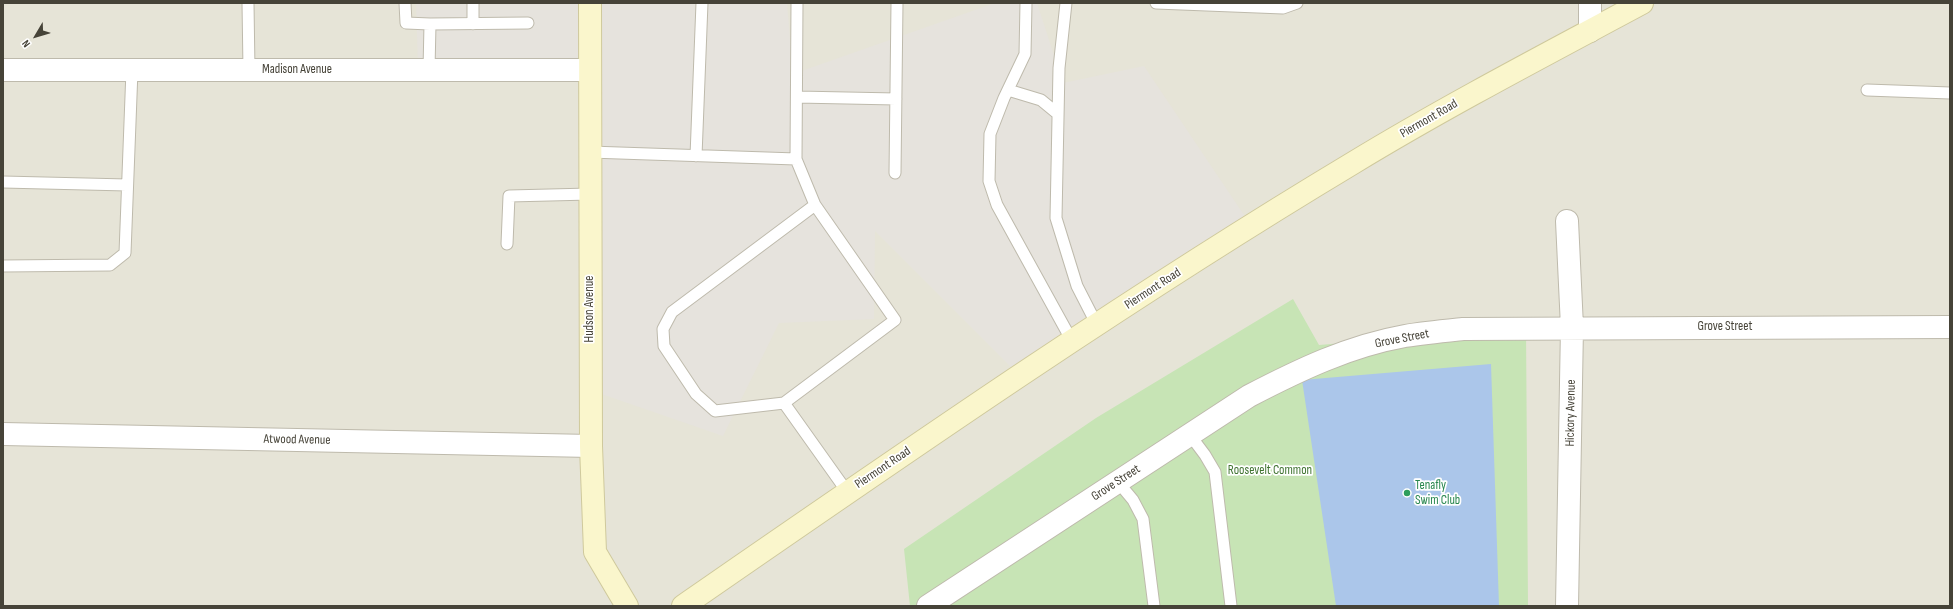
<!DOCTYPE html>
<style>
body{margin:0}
#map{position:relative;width:1953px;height:609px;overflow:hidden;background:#f3f2e9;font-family:"Sofia Sans Condensed",sans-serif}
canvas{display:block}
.frame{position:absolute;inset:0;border:4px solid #464338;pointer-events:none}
.north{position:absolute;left:16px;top:16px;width:40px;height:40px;-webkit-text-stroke:3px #fff;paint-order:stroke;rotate:232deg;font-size:11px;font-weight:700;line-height:16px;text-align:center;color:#464338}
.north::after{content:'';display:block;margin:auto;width:14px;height:18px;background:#464338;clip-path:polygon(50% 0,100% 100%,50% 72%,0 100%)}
</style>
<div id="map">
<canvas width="1953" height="609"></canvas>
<div class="frame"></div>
<div class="north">N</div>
</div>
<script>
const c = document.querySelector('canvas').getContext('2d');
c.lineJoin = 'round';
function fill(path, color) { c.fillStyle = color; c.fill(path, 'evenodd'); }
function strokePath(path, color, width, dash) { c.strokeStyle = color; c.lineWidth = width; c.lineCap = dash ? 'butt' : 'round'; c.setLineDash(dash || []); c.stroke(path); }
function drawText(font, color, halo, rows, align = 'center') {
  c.font = font + ' "Sofia Sans Condensed",sans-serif'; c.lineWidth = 3.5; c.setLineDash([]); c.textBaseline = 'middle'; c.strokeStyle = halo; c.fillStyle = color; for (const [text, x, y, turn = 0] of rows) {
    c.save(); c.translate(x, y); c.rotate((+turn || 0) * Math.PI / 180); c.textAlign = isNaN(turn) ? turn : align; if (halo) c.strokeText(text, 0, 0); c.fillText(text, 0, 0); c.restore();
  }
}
const residential = new Path2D(`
 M 3,3 L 1950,3 L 1950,606 L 3,606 Z`);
const industrial = new Path2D(`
 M 416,3 L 787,3 L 793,74 L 995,3 L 1037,3 L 1063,83 L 1144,66 L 1248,221 L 1013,369 L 875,231 L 874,319 L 779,323 L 723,436 L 587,389 L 589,64 L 418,67 Z`);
const green = new Path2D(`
 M 1293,299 L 1319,345 L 1526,328 L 1528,606 L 910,606 L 904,549 L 1096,418 Z`);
const water = new Path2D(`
 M 1491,364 L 1499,606 L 1336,606 L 1302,380 Z`);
const lane = new Path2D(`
 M 248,3 L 249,70
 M 405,3 L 406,23 L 430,24
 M 1026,3 L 1025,54 L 1004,98 L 990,134 L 989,181 L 997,205 L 1072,341
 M 1066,3 L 1059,68 L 1056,218 L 1077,286 L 1097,325
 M 1156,3 L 1283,8 L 1297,3
 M 473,24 L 473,3
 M 429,70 L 430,24 L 528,23
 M 1008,90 L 1041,100 L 1058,114
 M 1867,90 L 1950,93
 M 797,97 L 896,99
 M 590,152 L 796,159 L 815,205 L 895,320 L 784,403 L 715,411 L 696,394 L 664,346 L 663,329 L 672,312 L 815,205
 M 696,156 L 702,3
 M 796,159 L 797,3
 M 895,173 L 897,3
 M 3,182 L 127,185
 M 507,244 L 509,196 L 590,194
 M 3,266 L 110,265 L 125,253 L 132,70
 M 784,403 L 848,493
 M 1190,435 L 1205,455 L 1215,472 L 1231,606
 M 1118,482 L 1133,500 L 1143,519 L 1154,606`);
const street = new Path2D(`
 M 1590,31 L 1590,3
 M 3,70 L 590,70
 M 1567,221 L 1572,327 L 1567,606
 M 3,434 L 591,446
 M 928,606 L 1249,396 C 1299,370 1349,346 1405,336 C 1424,333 1444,331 1463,329 L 1950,327`);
const secondary = new Path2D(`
 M 590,3 L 591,446 L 595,552 L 627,606
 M 683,606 C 903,454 1123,301 1353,163 C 1447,106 1545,55 1642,3`);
const markers = [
 [1407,493,4,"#2e9e5b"]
];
const streetNames = [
 ["Madison Avenue",297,70],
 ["Piermont Road",1429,119,-30],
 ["Piermont Road",1153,289,-33],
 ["Hudson Avenue",590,309,-90],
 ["Grove Street",1725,327],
 ["Grove Street",1402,339,-11],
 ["Hickory Avenue",1571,413,-89],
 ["Atwood Avenue",297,440,1],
 ["Piermont Road",883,468,-34],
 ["Grove Street",1116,483,-33]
];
const parkNames = [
 ["Roosevelt Common",1270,471]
];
const leisureNames = [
 ["Tenafly",1415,486],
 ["Swim Club",1415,501]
];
fill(residential, '#e6e4d7');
fill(industrial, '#e6e3dd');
fill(green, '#c7e4b5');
fill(water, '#abc6ea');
strokePath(lane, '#bebaac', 13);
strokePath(street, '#bebaac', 24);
strokePath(secondary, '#cfc99c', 24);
strokePath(lane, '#fff', 11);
strokePath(street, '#fff', 22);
strokePath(secondary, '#faf6cc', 22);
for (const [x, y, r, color] of markers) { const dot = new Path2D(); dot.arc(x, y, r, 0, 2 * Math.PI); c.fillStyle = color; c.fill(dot); strokePath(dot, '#fff', 1.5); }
drawText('13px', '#464338', '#fff', streetNames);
drawText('13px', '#3f7330', '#fff', parkNames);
drawText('13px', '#27864d', '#fff', leisureNames, 'left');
</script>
